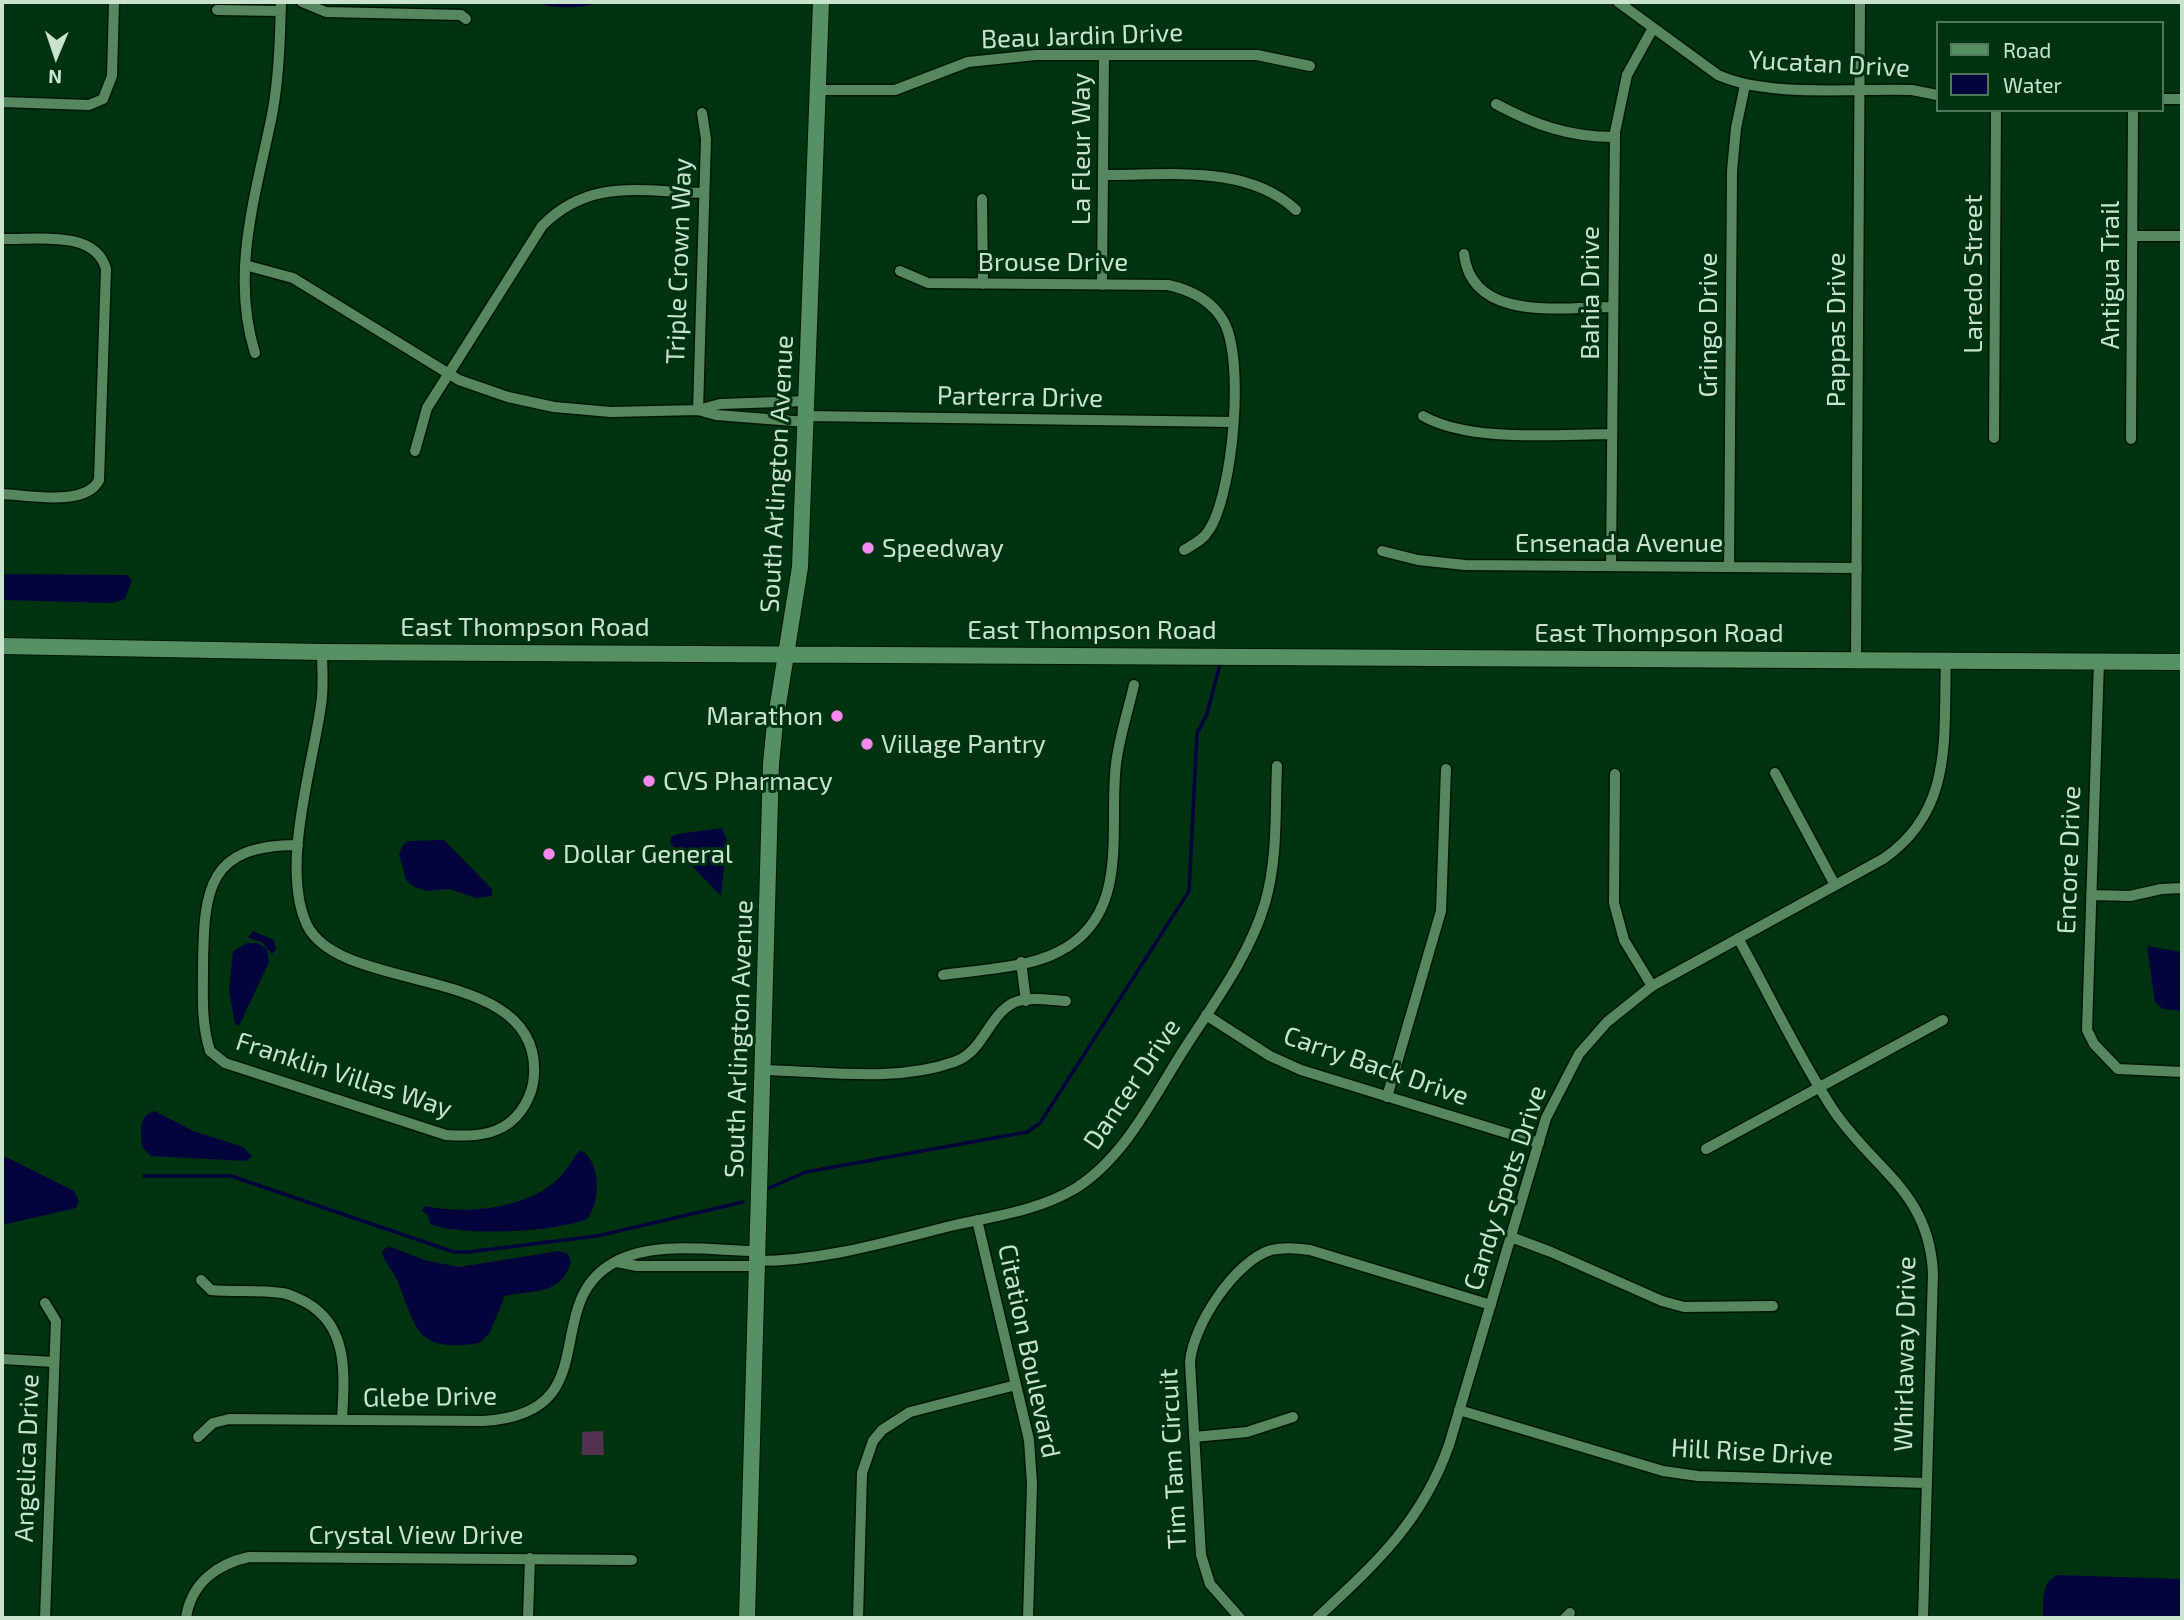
<!DOCTYPE html>
<style>
body{margin:0}
#map{position:relative;width:2184px;height:1620px;overflow:hidden;background:#003310;font-family:"Exo 2",sans-serif}
canvas{display:block}
.frame{position:absolute;inset:0;border:4px solid #c9e3cd;pointer-events:none}
.legend{position:absolute;left:1936px;top:21px;width:228px;height:91px;box-sizing:border-box;background:#003310;border:2px solid #50795c;margin:0;padding:9px 12px;list-style:none;font-size:21px;color:#c9e3cd}
.legend li{display:flex;align-items:center;gap:14px;height:35px}
.legend b{width:35px;border:2px solid #50795c}
.north{position:absolute;left:21px;top:21px;width:70px;height:70px;-webkit-text-stroke:5px #003310;paint-order:stroke;rotate:182deg;font-size:19px;font-weight:700;line-height:28px;text-align:center;color:#c9e3cd}
.north::after{content:'';display:block;margin:auto;width:24px;height:32px;background:#c9e3cd;clip-path:polygon(50% 0,100% 100%,50% 72%,0 100%)}
</style>
<div id="map">
<canvas width="2184" height="1620"></canvas>
<div class="frame"></div>
<ul class="legend">
<li><b style="height:9px;background:#579163"></b>Road</li>
<li><b style="height:19px;background:#04043d"></b>Water</li>
</ul>
<div class="north">N</div>
</div>
<script>
const c = document.querySelector('canvas').getContext('2d');
c.lineJoin = 'round';
function fill(path, color) { c.fillStyle = color; c.fill(path, 'evenodd'); }
function strokePath(path, color, width, dash) { c.strokeStyle = color; c.lineWidth = width; c.lineCap = dash ? 'butt' : 'round'; c.setLineDash(dash || []); c.stroke(path); }
function drawText(font, color, halo, rows, align = 'center') {
  c.font = font + ' "Exo 2",sans-serif'; c.lineWidth = 6; c.setLineDash([]); c.textBaseline = 'middle'; c.strokeStyle = halo; c.fillStyle = color; for (const [text, x, y, turn = 0] of rows) {
    c.save(); c.translate(x, y); c.rotate((+turn || 0) * Math.PI / 180); c.textAlign = isNaN(turn) ? turn : align; if (halo) c.strokeText(text, 0, 0); c.fillText(text, 0, 0); c.restore();
  }
}
const green = new Path2D(`
 M 603,1431 L 604,1455 L 582,1455 L 582,1432 Z`);
const water = new Path2D(`
 M 537,2 L 601,2 C 586,8 552,10 537,2 Z
 M 2,574 L 127,575 L 132,580 L 125,599 L 112,603 L 2,600 Z
 M 722,828 L 727,840 L 721,896 L 670,843 L 671,837 L 678,834 Z
 M 444,840 L 492,889 L 492,896 L 476,898 L 449,889 L 428,891 L 414,887 L 406,880 L 399,854 L 403,845 L 408,841 Z
 M 253,931 L 274,940 L 276,949 L 272,954 L 262,942 L 248,938 Z
 M 247,943 L 257,943 L 267,949 L 269,962 L 239,1026 L 235,1024 L 229,991 L 233,951 Z
 M 2147,946 L 2182,952 L 2182,1011 L 2163,1009 L 2155,1002 Z
 M 155,1111 L 193,1131 L 243,1147 L 252,1156 L 246,1161 L 151,1156 L 142,1147 C 141,1132 137,1116 155,1111 Z
 M 580,1150 C 601,1159 601,1203 587,1219 C 554,1232 463,1237 430,1224 L 428,1215 L 422,1211 L 425,1206 C 467,1215 528,1209 560,1177 C 568,1169 573,1158 580,1150 Z
 M 2,1155 L 74,1191 L 79,1201 L 76,1208 L 2,1225 Z
 M 389,1246 L 424,1260 L 459,1267 L 559,1251 L 568,1254 L 571,1262 C 561,1296 535,1289 505,1296 L 489,1334 L 479,1343 C 416,1353 417,1330 397,1280 C 393,1270 383,1262 382,1251 Z
 M 2058,1575 L 2182,1579 L 2182,1618 L 2043,1618 C 2044,1601 2040,1582 2058,1575 Z`);
const stream = new Path2D(`
 M 144,1176 L 231,1176 L 454,1252 L 468,1252 L 597,1236 L 743,1202
 M 769,1188 L 806,1172 L 1027,1132 L 1040,1123 L 1189,891 L 1197,733 L 1207,714 L 1221,660`);
const minor = new Path2D(`
 M 302,2 L 326,12 L 461,15 L 466,19
 M 1618,2 L 1718,75 C 1769,98 1855,88 1912,90 L 1937,95
 M 217,10 L 281,11
 M 818,90 L 895,90 L 968,62 L 1036,55 L 1257,55 L 1310,66
 M 2161,99 L 2182,99
 M 2,102 L 89,105 L 103,99 L 112,76 L 114,2
 M 1496,104 C 1535,125 1569,137 1614,137
 M 1103,175 C 1166,176 1246,163 1296,210
 M 982,199 L 983,284
 M 2132,236 L 2182,236
 M 2,239 C 35,240 95,229 106,269 L 99,480 C 86,507 28,495 2,494
 M 1464,254 C 1472,323 1563,307 1613,307
 M 245,265 L 293,278 L 459,380 L 508,397 L 554,407 L 611,412 L 698,410 L 706,139 L 702,113
 M 900,271 L 928,283 L 1168,285 C 1191,290 1212,300 1224,322 C 1245,361 1233,493 1209,530 C 1203,540 1194,544 1184,550
 M 1102,285 L 1104,55
 M 255,353 C 230,273 256,194 272,115 C 279,78 280,39 281,2
 M 807,416 L 1232,422
 M 1423,416 C 1471,443 1556,434 1612,434
 M 807,422 L 716,415 L 698,410 L 720,404 L 807,401
 M 1994,438 L 1996,110
 M 2131,439 L 2133,110
 M 415,451 L 427,408 L 542,226 C 590,177 642,192 704,193
 M 1382,551 L 1418,560 L 1465,565 L 1857,568
 M 1611,566 L 1615,132 L 1627,75 L 1653,28
 M 1729,567 L 1732,171 L 1736,128 L 1745,85
 M 1856,659 L 1860,2
 M 2099,661 L 2087,1030 L 2094,1044 L 2118,1069 L 2182,1072
 M 1775,773 L 1835,885
 M 1615,774 L 1614,903 L 1624,940 L 1652,986
 M 298,845 C 208,845 204,888 203,966 C 203,995 201,1023 210,1051 L 225,1063 L 446,1135 C 465,1136 485,1137 503,1127 C 521,1117 533,1095 534,1075 C 541,962 342,996 307,925 C 280,868 313,765 321,705 C 324,687 322,669 322,652
 M 2091,895 L 2130,896 L 2161,889 L 2182,888
 M 1738,938 C 1769,994 1797,1054 1832,1108 C 1872,1169 1929,1190 1933,1273 L 1923,1618
 M 1021,962 L 1026,1001
 M 943,975 C 977,970 1028,968 1058,952 C 1132,915 1108,830 1116,764 C 1119,738 1128,711 1134,685
 M 1206,1015 L 1270,1056 L 1301,1070 L 1539,1143
 M 763,1070 C 824,1071 894,1083 954,1062 C 984,1052 987,1017 1013,1003 C 1027,996 1050,1000 1066,1001
 M 1387,1097 L 1441,911 L 1446,769
 M 1706,1149 L 1943,1020
 M 977,1220 L 1029,1440 L 1032,1484 L 1028,1618
 M 1511,1237 L 1551,1252 L 1662,1301 L 1684,1307 L 1773,1306
 M 757,1261 C 825,1261 889,1241 955,1225 C 996,1216 1040,1210 1076,1188 C 1125,1157 1153,1098 1183,1051 C 1213,1004 1249,957 1265,903 C 1278,858 1275,811 1277,766
 M 617,1262 L 637,1266 L 757,1266
 M 201,1280 L 211,1290 C 235,1292 259,1290 282,1293 C 291,1294 299,1299 307,1303 C 350,1328 344,1377 342,1420
 M 2,1359 L 54,1362
 M 1459,1410 L 1663,1471 L 1698,1476 L 1926,1483
 M 198,1437 L 213,1423 L 229,1419 L 483,1421 C 610,1414 537,1304 615,1262 C 655,1240 714,1251 758,1251
 M 1194,1437 L 1247,1432 L 1293,1417
 M 45,1618 L 56,1321 L 45,1303
 M 186,1618 C 191,1584 216,1564 249,1557 L 632,1560
 M 528,1618 L 530,1558
 M 858,1618 L 862,1473 L 873,1441 L 882,1430 L 910,1412 L 1016,1385
 M 1240,1618 L 1210,1584 L 1201,1555 L 1190,1362 C 1193,1325 1235,1261 1271,1250 C 1284,1247 1297,1248 1310,1250 L 1491,1305
 M 1317,1618 C 1375,1564 1422,1522 1449,1445 L 1546,1118 L 1579,1054 L 1607,1022 L 1652,986 L 1883,859 C 1955,810 1943,736 1946,659
 M 1565,1618 L 1570,1613`);
const secondary = new Path2D(`
 M 2,646 L 322,652 L 2182,662
 M 747,1618 L 771,764 L 775,723 L 800,567 L 821,2`);
const markers = [
 [868,548,7,"#f589ee"],
 [837,716,7,"#f589ee"],
 [867,744,7,"#f589ee"],
 [649,781,7,"#f589ee"],
 [549,854,7,"#f589ee"]
];
const streetNames = [
 ["Beau Jardin Drive",1082,36,-2],
 ["Yucatan Drive",1829,64,3],
 ["La Fleur Way",1081,149,-90],
 ["Triple Crown Way",679,261,-88],
 ["Brouse Drive",1053,262],
 ["Laredo Street",1973,274,-90],
 ["Antigua Trail",2110,275,-90],
 ["Bahia Drive",1590,293,-90],
 ["Gringo Drive",1708,325,-90],
 ["Pappas Drive",1836,330,-90],
 ["Parterra Drive",1020,397,1],
 ["South Arlington Avenue",777,474,-87],
 ["Ensenada Avenue",1619,543],
 ["East Thompson Road",525,627],
 ["East Thompson Road",1092,630],
 ["East Thompson Road",1659,633],
 ["Encore Drive",2069,860,-88],
 ["South Arlington Avenue",739,1039,-88],
 ["Carry Back Drive",1376,1066,19],
 ["Franklin Villas Way",344,1075,18],
 ["Dancer Drive",1132,1084,-56],
 ["Candy Spots Drive",1505,1188,-72],
 ["Citation Boulevard",1029,1351,78],
 ["Whirlaway Drive",1905,1354,-89],
 ["Glebe Drive",430,1397,-1],
 ["Hill Rise Drive",1752,1452,3],
 ["Angelica Drive",27,1458,-88],
 ["Tim Tam Circuit",1173,1459,-93],
 ["Crystal View Drive",416,1535]
];
const poiNames = [
 ["Speedway",882,548],
 ["Marathon",823,716,"right"],
 ["Village Pantry",881,744],
 ["CVS Pharmacy",663,781],
 ["Dollar General",563,854]
];
fill(green, '#52324f');
fill(water, '#04043d');
strokePath(stream, '#04043d', 3.5);
strokePath(minor, '#001705', 13);
strokePath(secondary, '#001705', 18);
strokePath(minor, '#56875f', 10);
strokePath(secondary, '#579163', 16);
for (const [x, y, r, color] of markers) { const dot = new Path2D(); dot.arc(x, y, r, 0, 2 * Math.PI); c.fillStyle = color; c.fill(dot); strokePath(dot, '#003310', 2.5); }
drawText('26px', '#c9e3cd', '#003310', streetNames);
drawText('26px', '#c9e3cd', '#003310', poiNames, 'left');
</script>
